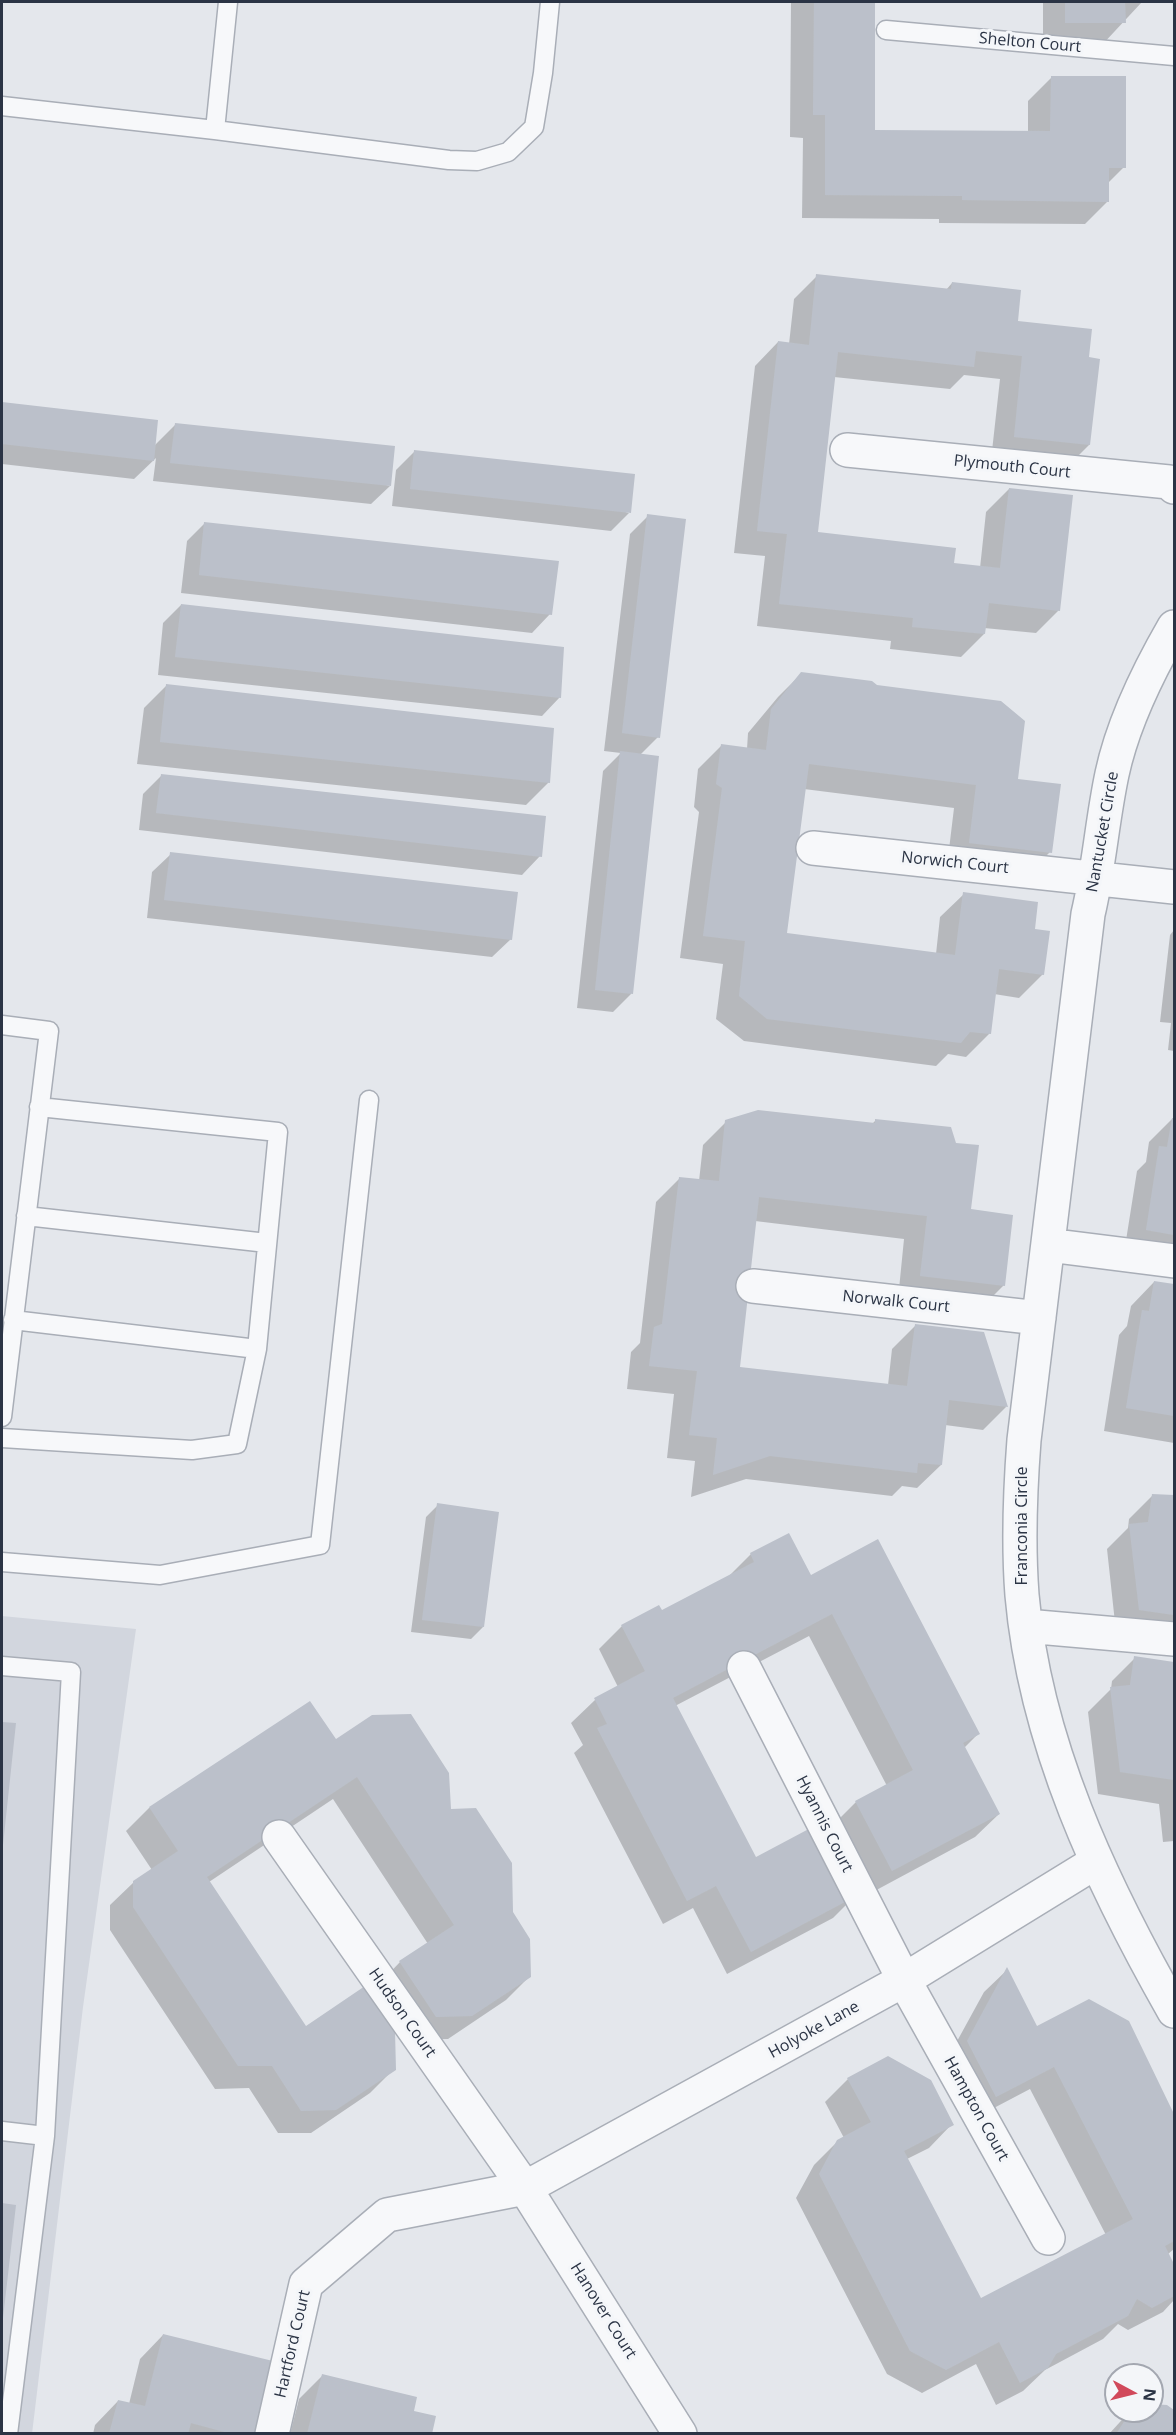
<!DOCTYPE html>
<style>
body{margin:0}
#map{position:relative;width:1176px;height:2435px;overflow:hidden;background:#e4e7ec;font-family:"Open Sans",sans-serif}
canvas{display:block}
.frame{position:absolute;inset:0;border:3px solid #2b3445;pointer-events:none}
.north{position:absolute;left:1104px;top:2363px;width:60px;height:60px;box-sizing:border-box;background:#f4f6f9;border:2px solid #a4a8b1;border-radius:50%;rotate:97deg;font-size:16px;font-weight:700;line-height:24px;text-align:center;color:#2b3445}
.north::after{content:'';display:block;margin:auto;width:21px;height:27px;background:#d1495b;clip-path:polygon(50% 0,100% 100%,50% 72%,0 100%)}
</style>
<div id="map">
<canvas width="1176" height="2435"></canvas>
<div class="frame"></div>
<div class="north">N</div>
</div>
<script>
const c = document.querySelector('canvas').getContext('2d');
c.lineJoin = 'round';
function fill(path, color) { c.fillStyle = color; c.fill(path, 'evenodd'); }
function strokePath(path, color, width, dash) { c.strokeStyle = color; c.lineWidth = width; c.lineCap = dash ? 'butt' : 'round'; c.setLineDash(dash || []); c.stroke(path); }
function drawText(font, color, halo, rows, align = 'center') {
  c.font = font + ' "Open Sans",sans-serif'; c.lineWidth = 6; c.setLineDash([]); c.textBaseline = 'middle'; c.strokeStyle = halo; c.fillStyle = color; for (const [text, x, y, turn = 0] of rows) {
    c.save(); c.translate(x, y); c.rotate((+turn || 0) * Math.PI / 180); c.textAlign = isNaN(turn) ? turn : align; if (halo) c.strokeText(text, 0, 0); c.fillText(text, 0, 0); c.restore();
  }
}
const built = new Path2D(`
 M 2,1616 L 136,1629 L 83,2007 L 32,2434 L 2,2433 Z`);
const shadow = new Path2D(`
 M 791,2 L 874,2 L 873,131 L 1028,132 L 1028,101 L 1051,78 L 1124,167 L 1108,183 L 1108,201 L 1085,224 L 939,223 L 939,219 L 802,218 L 803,138 L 790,137 Z
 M 1043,2 L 1142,2 L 1101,46 L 1043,46 Z
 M 817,276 L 946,290 L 952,283 L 1016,322 L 1087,359 L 1089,445 L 1066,468 L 991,460 L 1000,379 L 964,375 L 950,389 L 834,377 L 816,533 L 952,565 L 980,568 L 986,512 L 1009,489 L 1059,610 L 1036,633 L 984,628 L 984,634 L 961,657 L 890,649 L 891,641 L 757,626 L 765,556 L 734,553 L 755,366 L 778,342 L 789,344 L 794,299 Z
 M 2,404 L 157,421 L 154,446 L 175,425 L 390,486 L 371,504 L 153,481 L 156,458 L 134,479 L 2,464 Z
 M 414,452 L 629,513 L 611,531 L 392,506 L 396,470 Z
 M 648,516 L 658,737 L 640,755 L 631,994 L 613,1012 L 577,1008 L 603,771 L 621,753 L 604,751 L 630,534 Z
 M 205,523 L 550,614 L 532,633 L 181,593 L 187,541 Z
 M 181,605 L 560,697 L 542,716 L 158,675 L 163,623 Z
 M 801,674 L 1017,780 L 1050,852 L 1027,875 L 947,866 L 954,808 L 804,789 L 786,935 L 936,954 L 940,917 L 964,894 L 1033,930 L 1043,974 L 1019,998 L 994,994 L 990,1033 L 966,1057 L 948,1054 L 936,1066 L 744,1041 L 716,1019 L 723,964 L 680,958 L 699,812 L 694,807 L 698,769 L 721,746 L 747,749 L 748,733 L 778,697 Z
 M 167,685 L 549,782 L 526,805 L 137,764 L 144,708 Z
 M 161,776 L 540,856 L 522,875 L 139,830 L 143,794 Z
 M 171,854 L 511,939 L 492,957 L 147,918 L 152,872 Z
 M 1174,930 L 1174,1051 L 1168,1050 L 1171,1023 L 1160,1022 L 1170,935 Z
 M 1172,1119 L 1174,1120 L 1174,1261 L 1124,1253 L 1137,1171 L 1146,1162 L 1149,1142 Z
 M 876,1120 L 970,1211 L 1004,1285 L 981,1308 L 898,1299 L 904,1239 L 755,1221 L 739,1368 L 888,1385 L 892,1349 L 915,1326 L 983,1334 L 1006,1407 L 983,1430 L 945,1425 L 941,1465 L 917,1488 L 902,1486 L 892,1496 L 746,1479 L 691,1497 L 695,1461 L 667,1458 L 674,1394 L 627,1389 L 631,1352 L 640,1343 L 656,1202 L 679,1179 L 699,1181 L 703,1145 L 726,1122 L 872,1124 Z
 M 1154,1282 L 1174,1286 L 1174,1443 L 1104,1431 L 1119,1335 L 1127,1326 L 1131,1306 Z
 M 1152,1496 L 1174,1497 L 1174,1641 L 1116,1632 L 1107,1549 L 1128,1528 L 1129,1519 Z
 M 438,1505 L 483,1627 L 471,1639 L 411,1632 L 426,1517 Z
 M 751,1554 L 811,1577 L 978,1734 L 964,1748 L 999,1814 L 975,1837 L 869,1894 L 833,1825 L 856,1802 L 887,1786 L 809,1636 L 675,1706 L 755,1859 L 856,1895 L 833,1918 L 727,1974 L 693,1908 L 663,1924 L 574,1753 L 583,1745 L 571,1723 L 595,1700 L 618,1687 L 599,1649 L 622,1626 L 662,1612 L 728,1577 Z
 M 1135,1658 L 1174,1664 L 1174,1841 L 1163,1842 L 1159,1804 L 1098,1794 L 1088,1712 L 1111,1689 L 1112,1681 Z
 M 310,1703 L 335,1742 L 449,1810 L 512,1913 L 530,1976 L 506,2000 L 448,2039 L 412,2040 L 377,1986 L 400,1962 L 428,1944 L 333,1799 L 209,1882 L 305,2028 L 394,2069 L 370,2093 L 311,2133 L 278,2133 L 249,2088 L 215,2089 L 110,1930 L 110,1905 L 134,1882 L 152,1870 L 126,1831 L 149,1808 Z
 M 2,1723 L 14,1725 L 2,1845 Z
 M 1007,1970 L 1036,2028 L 1128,2022 L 1155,2076 L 1154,2078 L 1174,2118 L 1174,2249 L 1168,2254 L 1174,2267 L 1174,2300 L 1163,2312 L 1128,2330 L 1118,2324 L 1103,2339 L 1045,2370 L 1023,2391 L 996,2405 L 976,2364 L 922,2393 L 887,2374 L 796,2198 L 814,2165 L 838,2141 L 844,2138 L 825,2102 L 848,2079 L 952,2124 L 929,2148 L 907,2159 L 981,2300 L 1106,2235 L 1030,2089 L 973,2119 L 944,2065 L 984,1992 Z
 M 2,2205 L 14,2206 L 2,2318 Z
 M 163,2335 L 263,2434 L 93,2434 L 95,2425 L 118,2401 L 129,2404 L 140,2359 Z
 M 322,2376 L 412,2412 L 430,2434 L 290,2434 L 299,2399 Z
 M 1152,2406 L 1167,2406 L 1174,2411 L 1174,2434 L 1109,2434 L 1130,2411 L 1152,2411 Z`);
const building = new Path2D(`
 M 814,2 L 875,2 L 875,130 L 1050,131 L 1051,76 L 1126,76 L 1126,168 L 1109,168 L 1109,202 L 962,200 L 962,196 L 825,195 L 825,115 L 813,115 Z
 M 1065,2 L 1125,2 L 1126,23 L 1065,23 Z
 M 816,274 L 951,289 L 952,282 L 1021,290 L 1018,321 L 1092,329 L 1089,357 L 1100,359 L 1090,445 L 1014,437 L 1022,356 L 976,351 L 974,367 L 838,352 L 818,532 L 956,548 L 954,563 L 1000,568 L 1009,488 L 1073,495 L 1060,611 L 989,603 L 985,634 L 912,627 L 913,618 L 779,604 L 787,534 L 757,531 L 778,341 L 809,345 Z
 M 2,402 L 158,420 L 154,461 L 2,444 Z
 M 175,423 L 395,446 L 391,486 L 170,463 Z
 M 414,450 L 635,474 L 631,513 L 410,489 Z
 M 647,514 L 686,519 L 660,738 L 622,733 Z
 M 204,522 L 559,561 L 552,615 L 199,575 Z
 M 181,604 L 564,647 L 561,698 L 175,657 Z
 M 801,672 L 872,681 L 877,685 L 1001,701 L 1025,721 L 1018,779 L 1061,784 L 1052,853 L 969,843 L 976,785 L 809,764 L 787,933 L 955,955 L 963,892 L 1038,902 L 1035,929 L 1050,931 L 1044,975 L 999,969 L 991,1034 L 970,1032 L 961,1043 L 767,1019 L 739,996 L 745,941 L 703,936 L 722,788 L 716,784 L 721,744 L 766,750 L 771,709 Z
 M 166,684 L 554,728 L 550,783 L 160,742 Z
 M 620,751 L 659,756 L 633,994 L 595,990 Z
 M 161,774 L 546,816 L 542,857 L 156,813 Z
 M 170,852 L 518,892 L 512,940 L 164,900 Z
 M 758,1110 L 875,1123 L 875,1119 L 951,1127 L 956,1143 L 979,1145 L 971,1209 L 1013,1215 L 1005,1286 L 920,1276 L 927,1216 L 759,1197 L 740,1367 L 907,1386 L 915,1324 L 984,1332 L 1008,1407 L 949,1400 L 942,1465 L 918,1463 L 917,1473 L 770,1456 L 713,1475 L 717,1438 L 689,1435 L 697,1371 L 649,1366 L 654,1327 L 662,1324 L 679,1177 L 719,1181 L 725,1120 Z
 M 1172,1118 L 1174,1118 L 1174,1235 L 1146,1230 L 1159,1146 L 1167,1147 Z
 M 1154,1281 L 1174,1284 L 1174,1416 L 1126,1408 L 1142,1310 L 1149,1311 Z
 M 1152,1494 L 1174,1495 L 1174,1615 L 1139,1610 L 1129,1524 L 1148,1522 Z
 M 437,1503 L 499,1512 L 484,1627 L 422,1620 Z
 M 789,1533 L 811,1575 L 878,1539 L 980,1734 L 963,1743 L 1000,1814 L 892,1871 L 855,1801 L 913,1770 L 832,1614 L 673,1698 L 756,1857 L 820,1823 L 858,1895 L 751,1952 L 716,1886 L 687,1901 L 597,1728 L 607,1724 L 594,1698 L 645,1671 L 621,1625 L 659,1605 L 662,1610 L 754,1562 L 750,1553 Z
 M 1134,1656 L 1174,1662 L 1174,1780 L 1120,1772 L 1110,1687 L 1130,1685 Z
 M 310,1701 L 336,1739 L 372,1715 L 411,1714 L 449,1773 L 451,1809 L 476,1808 L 512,1863 L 513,1912 L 530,1939 L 531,1977 L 472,2016 L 436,2017 L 399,1961 L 454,1925 L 357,1777 L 207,1877 L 306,2026 L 365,1986 L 395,2031 L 396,2070 L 336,2110 L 301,2111 L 272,2066 L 238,2066 L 133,1907 L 133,1881 L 178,1851 L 149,1807 Z
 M 2,1722 L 16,1723 L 3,1845 L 2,1845 Z
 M 1007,1967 L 1037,2026 L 1089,1999 L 1129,2021 L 1174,2114 L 1174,2241 L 1165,2246 L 1174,2264 L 1174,2296 L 1152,2308 L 1137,2299 L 1128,2316 L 1056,2354 L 1048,2368 L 1020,2383 L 999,2342 L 946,2370 L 910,2351 L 819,2174 L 837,2140 L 871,2122 L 847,2078 L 888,2056 L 931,2080 L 954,2125 L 904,2151 L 981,2298 L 1133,2219 L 1054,2067 L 996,2097 L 967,2041 Z
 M 2,2203 L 16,2205 L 3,2318 L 2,2318 Z
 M 163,2334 L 281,2363 L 264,2434 L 232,2434 L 191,2423 L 188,2434 L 109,2434 L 118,2400 L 145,2406 Z
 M 322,2374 L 417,2397 L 414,2411 L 436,2416 L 432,2434 L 307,2434 Z
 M 1152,2404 L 1167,2405 L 1174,2410 L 1174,2434 L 1116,2434 L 1131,2411 L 1152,2411 Z`);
const lane = new Path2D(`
 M 886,30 L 1174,56
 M 2,106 L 215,130 L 449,160 L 477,161 L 508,152 L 534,127 L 543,73 L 550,2
 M 215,130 L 228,2
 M 2,1025 L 49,1031 L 2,1417
 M 39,1107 L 278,1132 L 257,1349
 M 26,1216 L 267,1243
 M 2,1438 L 192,1450 L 237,1444 L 257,1349 L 13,1320
 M 2,1562 L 160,1575 L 320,1545 L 369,1100
 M 2,1666 L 71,1672 L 45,2136 L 8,2434
 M 2,2131 L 45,2136`);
const street = new Path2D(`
 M 847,450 L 1169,482 L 1174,487
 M 1174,627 C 1148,672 1123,722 1112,774 C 1102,821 1099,868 1088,914 L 1024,1440 C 1020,1492 1018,1543 1022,1595 C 1035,1743 1101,1883 1174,2011
 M 813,848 L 1174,887
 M 1048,1245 L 1174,1261
 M 753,1286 L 1039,1318
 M 1026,1626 L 1174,1639
 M 744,1668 L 904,1980 L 1048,2238
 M 279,1837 L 525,2188 L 680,2434
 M 272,2434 L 306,2284 L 387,2215 L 525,2188 L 904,1980 L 1096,1862`);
const streetNames = [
 ["Shelton Court",1030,43,5],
 ["Plymouth Court",1012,467,6],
 ["Nantucket Circle",1103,832,-80],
 ["Norwich Court",955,863,6],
 ["Norwalk Court",896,1302,6],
 ["Franconia Circle",1022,1526,-90],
 ["Hyannis Court",824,1824,63],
 ["Hudson Court",402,2013,55],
 ["Holyoke Lane",814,2030,-29],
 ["Hampton Court",976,2109,61],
 ["Hanover Court",603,2311,58],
 ["Hartford Court",293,2344,-77]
];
fill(built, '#d2d6de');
fill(shadow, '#0003');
fill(building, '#bbc0ca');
strokePath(lane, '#a9aeb7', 21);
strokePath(street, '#a9aeb7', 36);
strokePath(lane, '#f7f8fa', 18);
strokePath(street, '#f7f8fa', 33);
drawText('16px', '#2b3445', '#f4f6f9', streetNames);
</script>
